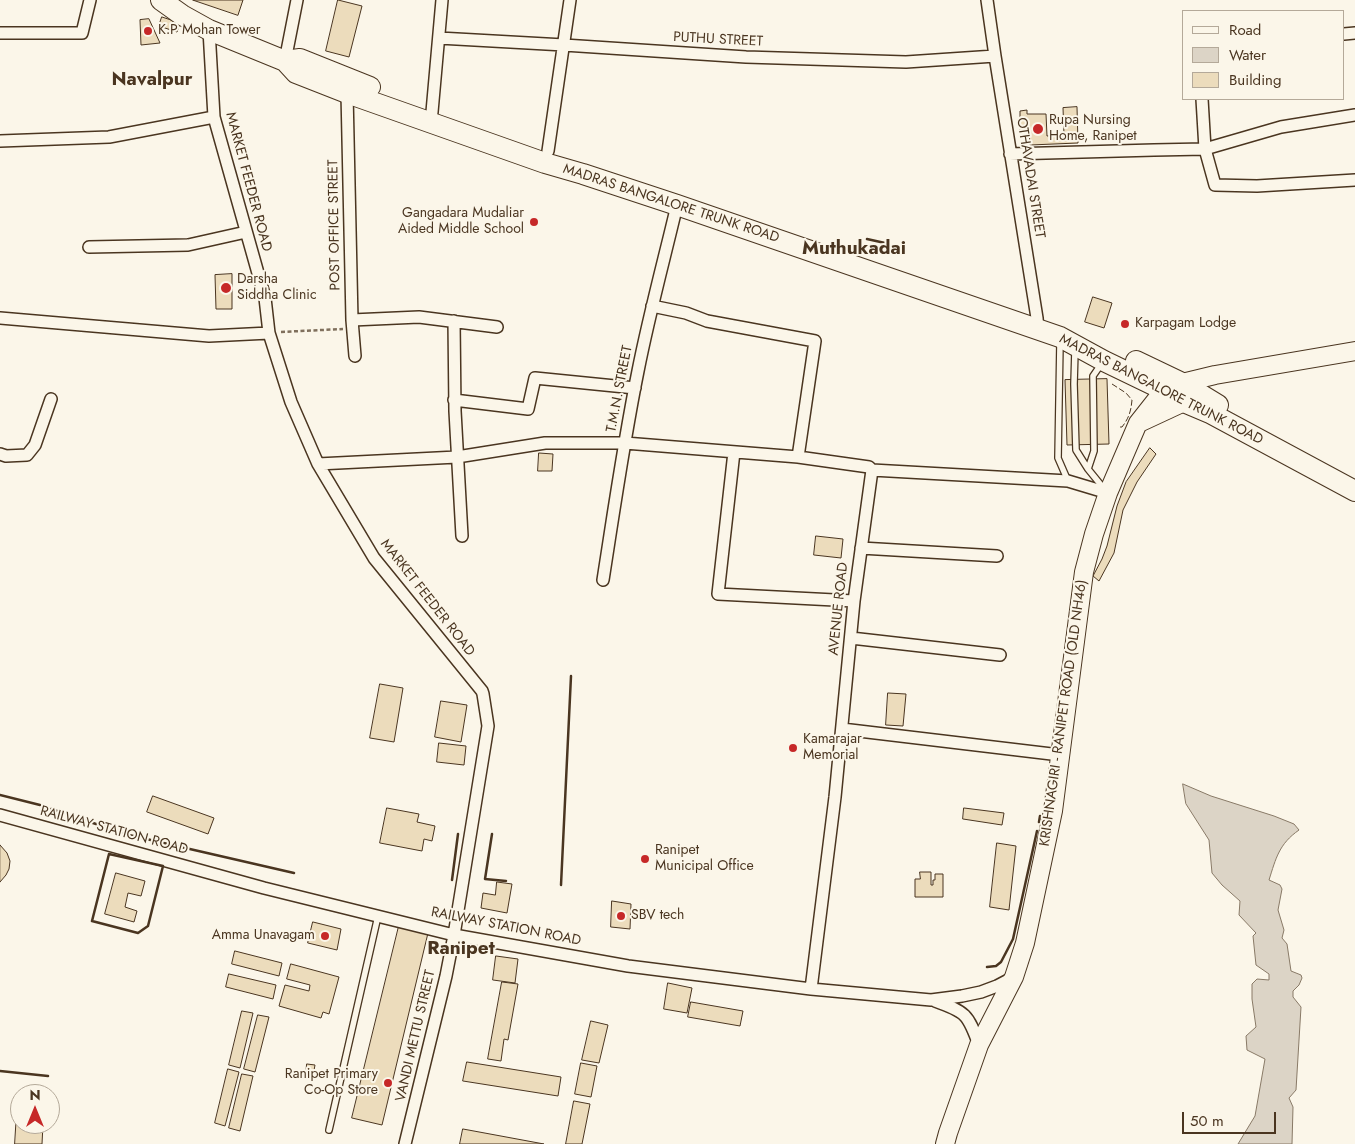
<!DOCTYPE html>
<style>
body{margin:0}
#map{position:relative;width:1355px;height:1144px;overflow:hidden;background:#fbf6e9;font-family:Jost,sans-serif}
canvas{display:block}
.legend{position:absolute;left:1182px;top:10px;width:162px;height:90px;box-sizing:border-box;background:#fbf6e9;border:1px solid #b4a999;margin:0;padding:6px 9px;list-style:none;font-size:15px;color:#4a3520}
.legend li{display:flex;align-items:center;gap:10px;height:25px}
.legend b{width:25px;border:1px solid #b4a999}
.north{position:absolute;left:10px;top:1084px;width:50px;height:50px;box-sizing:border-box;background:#fbf6e9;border:1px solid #b4a999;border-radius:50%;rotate:0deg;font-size:14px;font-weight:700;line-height:20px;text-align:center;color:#4a3520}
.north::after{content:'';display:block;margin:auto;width:18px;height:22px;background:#c62828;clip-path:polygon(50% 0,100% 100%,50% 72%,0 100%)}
.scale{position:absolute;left:1182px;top:1112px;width:94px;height:22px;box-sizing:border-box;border:2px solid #4a3520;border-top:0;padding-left:6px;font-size:15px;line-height:18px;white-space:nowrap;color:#4a3520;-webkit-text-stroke:4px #fbf6e9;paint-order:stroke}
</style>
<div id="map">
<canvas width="1355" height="1144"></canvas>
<ul class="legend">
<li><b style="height:6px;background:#fbf6e9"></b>Road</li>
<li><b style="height:14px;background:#dcd4c6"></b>Water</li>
<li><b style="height:14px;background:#ecdcbc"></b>Building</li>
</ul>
<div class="north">N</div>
<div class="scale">50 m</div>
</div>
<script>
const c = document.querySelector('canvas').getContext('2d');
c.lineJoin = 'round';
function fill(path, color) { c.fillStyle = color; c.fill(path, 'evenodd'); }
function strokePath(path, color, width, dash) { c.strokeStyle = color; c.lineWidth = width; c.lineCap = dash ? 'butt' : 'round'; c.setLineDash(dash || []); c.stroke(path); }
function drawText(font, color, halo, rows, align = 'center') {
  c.font = font + ' Jost,sans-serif'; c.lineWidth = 4; c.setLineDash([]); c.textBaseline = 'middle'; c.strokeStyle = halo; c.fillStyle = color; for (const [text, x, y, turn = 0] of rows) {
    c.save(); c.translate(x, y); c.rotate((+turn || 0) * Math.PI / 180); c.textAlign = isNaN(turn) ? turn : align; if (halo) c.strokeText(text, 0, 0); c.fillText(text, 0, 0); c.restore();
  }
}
const water = new Path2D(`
 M 1183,784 L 1211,796 L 1274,816 L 1294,824 L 1299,830 C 1279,844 1276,858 1269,880 L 1280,885 L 1282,889 L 1278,910 L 1284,930 L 1282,938 L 1287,944 L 1291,971 L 1301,975 L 1302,978 L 1299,985 L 1293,991 L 1293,997 L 1301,1007 L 1296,1090 L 1289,1098 L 1293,1107 L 1292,1144 L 1238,1144 L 1255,1116 L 1265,1059 L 1247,1050 L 1246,1036 L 1256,1027 L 1252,999 L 1252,984 L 1257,979 L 1269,980 L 1269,974 L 1256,965 L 1253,936 L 1256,933 L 1239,915 L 1240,901 L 1222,885 L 1212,873 L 1209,840 L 1186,804 Z`);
const building = new Path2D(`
 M 193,0 L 243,0 L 238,15 Z
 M 338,0 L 362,6 L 349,57 L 326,51 Z
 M 162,17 L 180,23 L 177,32 L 159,26 Z
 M 149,19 L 160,43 L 141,45 L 140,20 Z
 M 1077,107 L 1078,143 L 1030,145 L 1029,131 L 1020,132 L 1020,111 L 1027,110 L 1027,114 L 1046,114 L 1047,136 L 1064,135 L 1063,108 Z
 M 232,274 L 232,309 L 216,309 L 215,275 Z
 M 1093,297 L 1112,303 L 1104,328 L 1085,322 Z
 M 1107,379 L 1109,444 L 1067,445 L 1065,380 Z
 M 1150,448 L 1156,454 L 1137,482 L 1123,510 L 1114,553 L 1099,581 L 1093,576 L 1102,559 L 1107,546 L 1117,506 L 1126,482 Z
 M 539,453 L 553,454 L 552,471 L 538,471 Z
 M 816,536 L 843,539 L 841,558 L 814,555 Z
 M 380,684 L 403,688 L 394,742 L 370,738 Z
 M 888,693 L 906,694 L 903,726 L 886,725 Z
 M 441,701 L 467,705 L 461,742 L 435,737 Z
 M 439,743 L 466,746 L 464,765 L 437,762 Z
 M 153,796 L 214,818 L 208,834 L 147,812 Z
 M 387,808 L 419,814 L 417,822 L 435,826 L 432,841 L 424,839 L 422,851 L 380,843 Z
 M 964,808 L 1004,813 L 1002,825 L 963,819 Z
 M 997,843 L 1016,846 L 1009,910 L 990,907 Z
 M 0,845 L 7,853 L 10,861 L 9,869 L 6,875 L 0,882 Z
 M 920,872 L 931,872 L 931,885 L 933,885 L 933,880 L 935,880 L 935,874 L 943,874 L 943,897 L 915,897 L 915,879 L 920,879 Z
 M 116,873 L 145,881 L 141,896 L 128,893 L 125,907 L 137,911 L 134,922 L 105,914 Z
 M 497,882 L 512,884 L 507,913 L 481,908 L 483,893 L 495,895 Z
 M 612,901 L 631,904 L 630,929 L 611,927 Z
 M 313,922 L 341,929 L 337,950 L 308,943 Z
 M 399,926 L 428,933 L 382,1125 L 352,1118 Z
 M 235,951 L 282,963 L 279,976 L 232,964 Z
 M 496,956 L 518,959 L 515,983 L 493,980 Z
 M 291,964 L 339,977 L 329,1014 L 323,1012 L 321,1018 L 279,1006 L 285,985 L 309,991 L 310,985 L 287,979 Z
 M 229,974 L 276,985 L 273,999 L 226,987 Z
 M 502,982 L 518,984 L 508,1040 L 504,1039 L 501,1061 L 488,1059 Z
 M 668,983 L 692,988 L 687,1013 L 664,1009 Z
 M 691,1002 L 743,1011 L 740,1026 L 688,1017 Z
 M 242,1011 L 253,1013 L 240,1068 L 229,1065 Z
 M 258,1015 L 269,1017 L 255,1072 L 244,1069 Z
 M 591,1021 L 608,1025 L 599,1063 L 582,1060 Z
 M 467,1062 L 561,1077 L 558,1096 L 463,1081 Z
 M 581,1063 L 597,1066 L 591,1097 L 575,1094 Z
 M 307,1064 L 315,1065 L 313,1076 L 306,1075 Z
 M 228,1069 L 239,1072 L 225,1126 L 215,1123 Z
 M 242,1074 L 253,1076 L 240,1131 L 229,1128 Z
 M 18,1095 L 20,1095 L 20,1124 L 43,1124 L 42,1144 L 15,1144 Z
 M 574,1101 L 590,1104 L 582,1144 L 566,1144 Z
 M 463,1129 L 544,1144 L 460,1144 Z`);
const path = new Path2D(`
 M 281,332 L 343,329`);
const lane = new Path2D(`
 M 1060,342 L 1058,458 L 1068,481
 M 1075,350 L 1074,384 L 1076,450 L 1088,469
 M 1102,363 L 1093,376 L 1094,451 L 1088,469 L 1105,490
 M 329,1130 L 378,916`);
const street = new Path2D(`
 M 987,0 L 995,56 L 1037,318 L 1038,331
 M 209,30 L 214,117 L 265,298 L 269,333 L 291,402 L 318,464 L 374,558 L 482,691 L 483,694 L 488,726 L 454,935 L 446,976 L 405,1144
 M 0,33 L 82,33 L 90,0
 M 1344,34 L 1355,33
 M 439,38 L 564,45 L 746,57 L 906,62 L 995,56
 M 285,61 L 297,0
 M 347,93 L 352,320 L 355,356
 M 1202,99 L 1205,149 L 1215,185 L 1257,186 L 1355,180
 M 430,123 L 432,112 L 442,0
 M 0,141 L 109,137 L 214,117
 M 548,151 L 570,0
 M 1010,154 L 1154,150 L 1205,149 L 1281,127 L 1355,115
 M 89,247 L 188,245 L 246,232
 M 652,306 L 686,313 L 707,321 L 815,341 L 798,457 L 869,467 L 872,470
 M 0,318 L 209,336 L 269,333
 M 352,320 L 419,317 L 497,327
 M 454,321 L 455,411 L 462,536
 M 454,400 L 528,409 L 535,378 L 635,388
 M 734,452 L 718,594 L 854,601
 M 0,454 L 6,456 L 27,455 L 35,445 L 51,399
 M 318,464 L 457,457 L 545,443 L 625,443 L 798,457
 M 861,548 L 997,556
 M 603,580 C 614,510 624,440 638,371 C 649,315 664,260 677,205 L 680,203
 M 851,638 L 1000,655
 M 842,729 L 1060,755
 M 0,815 L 264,888 L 454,935 L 628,966 L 811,989 L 931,1000 L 962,996 L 981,992 L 997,986 L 1014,977
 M 811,989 L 835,797 L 854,601 L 872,470 L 1068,481 L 1108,493
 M 935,1001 C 966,1012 968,1014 979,1045`);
const primary = new Path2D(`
 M 1141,422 L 1184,402 L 1192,394
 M 945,1144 L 948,1133 L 979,1045 L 1014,977 L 1025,943 L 1053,811 L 1084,572 L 1094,534 L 1108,493 L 1138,423 L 1164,390 L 1182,383 L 1215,375 L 1355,351`);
const highway = new Path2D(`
 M 161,0 L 182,15 L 209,30 L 285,61 L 296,73 L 347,93 L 545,163 L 583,174 L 677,205 L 1060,337 L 1104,361 L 1164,390 L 1184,402 L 1210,413 L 1355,491
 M 285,61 L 300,59 L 370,87
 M 1136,361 L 1182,383 L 1218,405`);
const fence = new Path2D(`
 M 1112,384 L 1126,393 L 1132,400 C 1131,411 1129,418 1122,427 L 1118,427`);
const wall = new Path2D(`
 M 867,239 L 885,243
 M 0,795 L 40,805
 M 51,809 L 129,835 L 294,873
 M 1039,822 L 1040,816
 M 492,834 L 485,879 L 506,881
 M 109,854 L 163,866 L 148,926 L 138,933 L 92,921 Z
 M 452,880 L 458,834
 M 561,885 L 571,676
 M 987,967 L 996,966 L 1001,962 L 1013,939 L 1037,831
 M 0,1071 L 48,1076`);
const markers = [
 [148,31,5,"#c62828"],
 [1038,129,6,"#c62828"],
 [534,222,5,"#c62828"],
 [226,288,6,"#c62828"],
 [1125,324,5,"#c62828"],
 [793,748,5,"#c62828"],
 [645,859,5,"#c62828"],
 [621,916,5,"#c62828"],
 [325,936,5,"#c62828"],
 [388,1083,5,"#c62828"]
];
const poiNames = [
 ["K.P Mohan Tower",158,31],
 ["Rupa Nursing",1049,121],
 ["Home, Ranipet",1049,137],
 ["Gangadara Mudaliar",524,214,"right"],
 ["Aided Middle School",524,230,"right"],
 ["Darsha",237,280],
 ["Siddha Clinic",237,296],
 ["Karpagam Lodge",1135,324],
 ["Kamarajar",803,740],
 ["Memorial",803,756],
 ["Ranipet",655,851],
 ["Municipal Office",655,867],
 ["SBV tech",631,916],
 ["Amma Unavagam",315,936,"right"],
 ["Ranipet Primary",378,1075,"right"],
 ["Co-Op Store",378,1091,"right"]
];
const streetNames = [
 ["PUTHU STREET",718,40,3],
 ["OTHAVADAI STREET",1030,178,81],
 ["MARKET FEEDER ROAD",248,182,75],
 ["MADRAS BANGALORE TRUNK ROAD",671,204,18],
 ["POST OFFICE STREET",335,225,-91],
 ["T.M.N. STREET",620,389,-79],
 ["MADRAS BANGALORE TRUNK ROAD",1161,390,27],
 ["MARKET FEEDER ROAD",427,598,52],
 ["AVENUE ROAD",839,609,-84],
 ["KRISHNAGIRI - RANIPET ROAD (OLD NH46)",1064,713,-82],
 ["RAILWAY STATION ROAD",114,831,15],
 ["RAILWAY STATION ROAD",506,927,11],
 ["VANDI METTU STREET",416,1036,-77]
];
const districtNames = [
 ["Navalpur",152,80],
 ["Muthukadai",854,249],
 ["Ranipet",461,949]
];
fill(water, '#dcd4c6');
strokePath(water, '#887966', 1);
fill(building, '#ecdcbc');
strokePath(building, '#4a3520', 1);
strokePath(lane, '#4a3520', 8);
strokePath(street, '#4a3520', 14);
strokePath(primary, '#4a3520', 20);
strokePath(highway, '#4a3520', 22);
strokePath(path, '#7f6f5c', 2.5, [4, 2.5]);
strokePath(lane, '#fbf6e9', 5.5);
strokePath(street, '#fbf6e9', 11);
strokePath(primary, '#fbf6e9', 18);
strokePath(highway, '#fbf6e9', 20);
strokePath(fence, '#4a3520', 1, [6, 2.5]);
strokePath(wall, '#4a3520', 2.5);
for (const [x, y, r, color] of markers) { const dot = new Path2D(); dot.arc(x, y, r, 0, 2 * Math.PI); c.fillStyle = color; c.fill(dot); strokePath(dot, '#fbf6e9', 2); }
drawText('14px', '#4a3520', '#fbf6e9', poiNames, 'left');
drawText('14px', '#4a3520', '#fbf6e9', streetNames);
drawText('bold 19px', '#4a3520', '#fbf6e9', districtNames);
</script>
